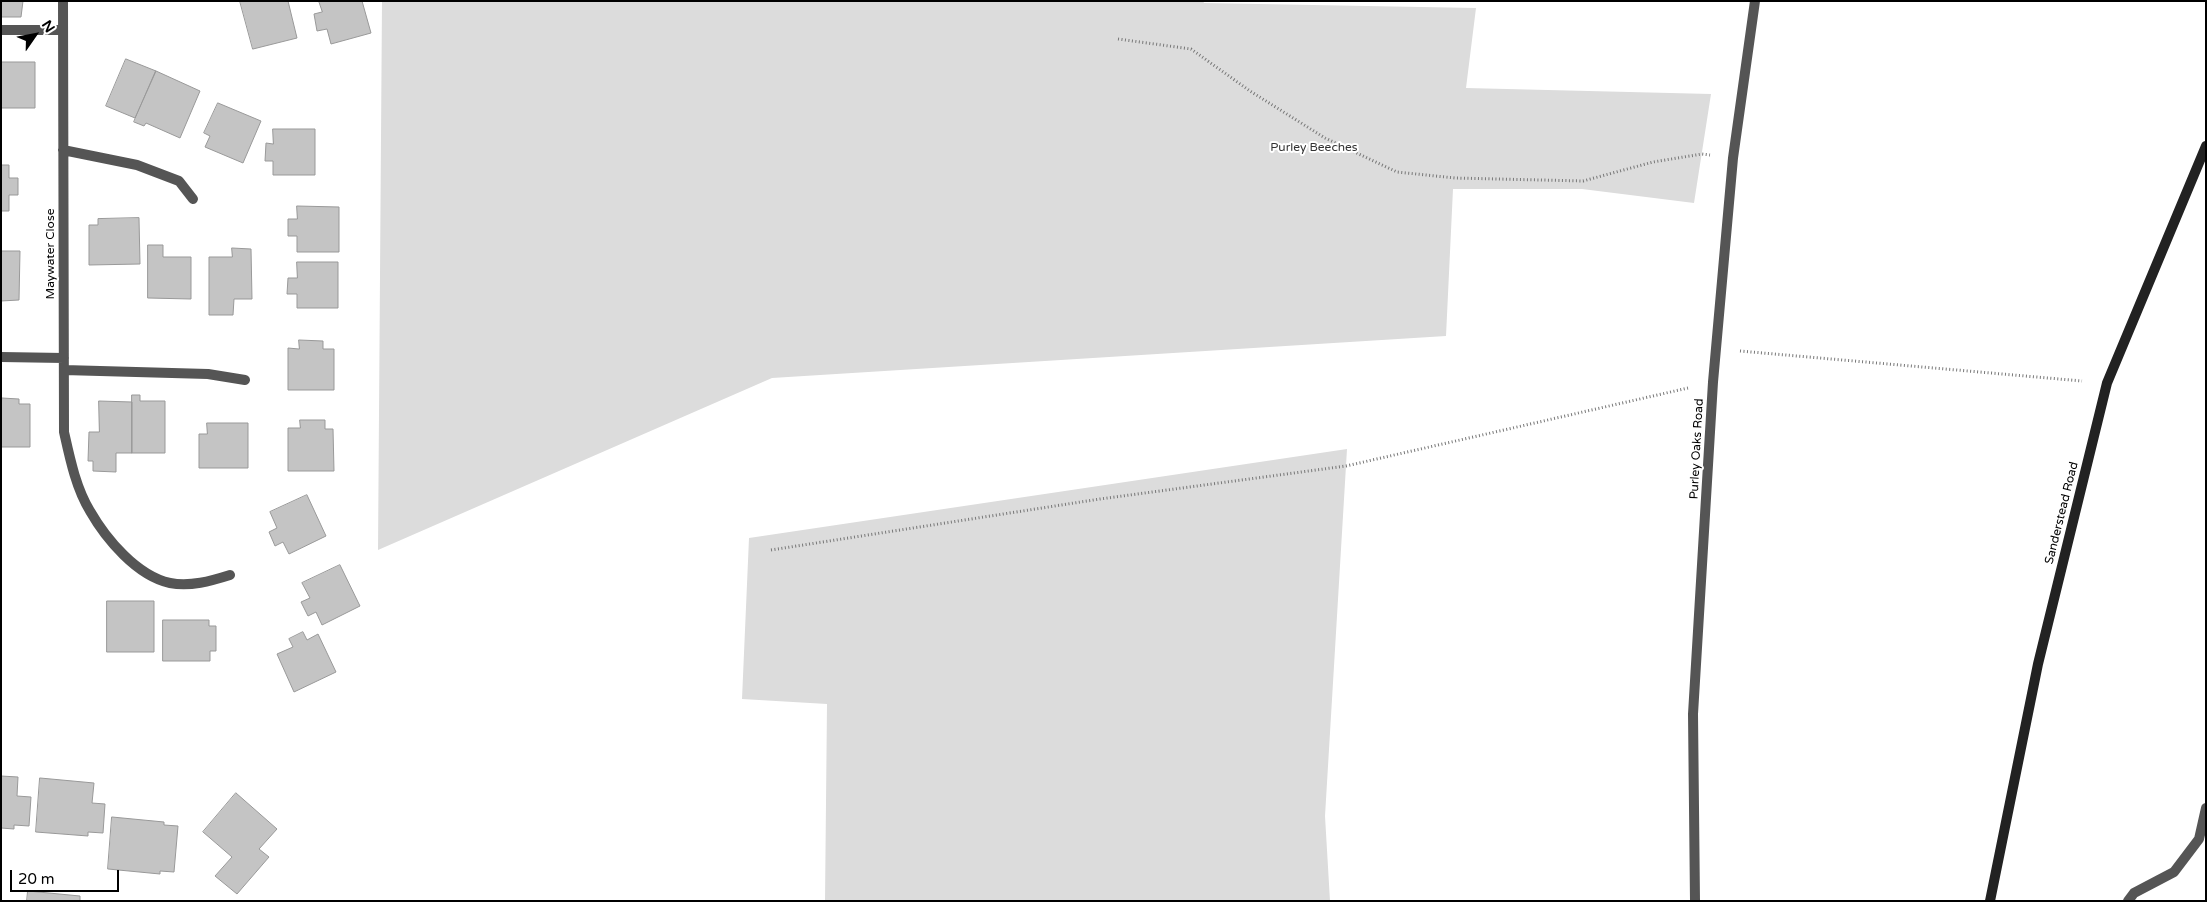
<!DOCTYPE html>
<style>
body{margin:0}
#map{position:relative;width:2207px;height:902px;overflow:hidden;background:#fff;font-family:"Varela Round",sans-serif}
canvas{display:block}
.frame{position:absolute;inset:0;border:2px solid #000;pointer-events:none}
.north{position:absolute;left:10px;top:10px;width:50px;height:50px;-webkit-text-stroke:4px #fff;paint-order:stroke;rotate:57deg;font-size:14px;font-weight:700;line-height:20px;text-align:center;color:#000}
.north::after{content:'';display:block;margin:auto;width:18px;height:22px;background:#000;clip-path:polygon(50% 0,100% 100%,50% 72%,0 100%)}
.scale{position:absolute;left:10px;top:870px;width:109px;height:22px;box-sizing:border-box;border:2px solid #000;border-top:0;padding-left:6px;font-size:15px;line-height:18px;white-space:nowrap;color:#000;-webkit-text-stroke:4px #fff;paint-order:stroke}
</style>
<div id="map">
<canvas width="2207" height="902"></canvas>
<div class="frame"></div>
<div class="north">N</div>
<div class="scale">20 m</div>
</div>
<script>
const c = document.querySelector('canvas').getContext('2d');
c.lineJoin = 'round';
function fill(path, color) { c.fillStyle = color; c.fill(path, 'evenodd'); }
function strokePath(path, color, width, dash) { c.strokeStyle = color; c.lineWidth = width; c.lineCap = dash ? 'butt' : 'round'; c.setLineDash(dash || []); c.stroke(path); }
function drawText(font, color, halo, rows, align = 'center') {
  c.font = font + ' "Varela Round",sans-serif'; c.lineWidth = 4; c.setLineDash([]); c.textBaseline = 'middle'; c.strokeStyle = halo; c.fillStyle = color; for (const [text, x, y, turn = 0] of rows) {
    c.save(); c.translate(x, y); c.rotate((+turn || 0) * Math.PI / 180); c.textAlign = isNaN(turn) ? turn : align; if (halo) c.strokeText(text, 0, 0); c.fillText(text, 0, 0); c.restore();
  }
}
const green = new Path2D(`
 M 382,1 L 1203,1 L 1204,3 L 1476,8 L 1466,88 L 1711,94 L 1694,203 L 1582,189 L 1453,189 L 1446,336 L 772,378 L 378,550 Z
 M 1347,449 L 1325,816 L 1330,901 L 825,901 L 827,704 L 742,699 L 749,538 Z`);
const building = new Path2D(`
 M 1,1 L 23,1 L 21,17 L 1,17 Z
 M 240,1 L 288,1 L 297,38 L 253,49 Z
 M 319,1 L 362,1 L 371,33 L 331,44 L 327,29 L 317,31 L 314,14 L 322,12 Z
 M 126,59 L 156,71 L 135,118 L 106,106 Z
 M 1,62 L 35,62 L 35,108 L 1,108 Z
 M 156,71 L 200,91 L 180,138 L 146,123 L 144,126 L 134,122 Z
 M 218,103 L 261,121 L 243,163 L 205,147 L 210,136 L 204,133 Z
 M 273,129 L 315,129 L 315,175 L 273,175 L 273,161 L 265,161 L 266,143 L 273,144 Z
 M 1,165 L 9,165 L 9,178 L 18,178 L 18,195 L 9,195 L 9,211 L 1,211 Z
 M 297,206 L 339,207 L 339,252 L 297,252 L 297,236 L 288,236 L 288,219 L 297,219 Z
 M 139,218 L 140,264 L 89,265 L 89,225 L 98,225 L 98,219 Z
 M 148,245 L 163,245 L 163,257 L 191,257 L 191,299 L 148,298 Z
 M 232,248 L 251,249 L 252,299 L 234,299 L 233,315 L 209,315 L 209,257 L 232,257 Z
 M 1,251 L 20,251 L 19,300 L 1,301 Z
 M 297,262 L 338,262 L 338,308 L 297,308 L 297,294 L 287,294 L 288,278 L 297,278 Z
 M 299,340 L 323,341 L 323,349 L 334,349 L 334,390 L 288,390 L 288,348 L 299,349 Z
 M 132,395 L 140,395 L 140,401 L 165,401 L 165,453 L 132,453 Z
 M 2,398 L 19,399 L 19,404 L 30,404 L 30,447 L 1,447 Z
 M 99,401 L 132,402 L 132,453 L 116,453 L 116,472 L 93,471 L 93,461 L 88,461 L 89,432 L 99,432 Z
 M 300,420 L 325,420 L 325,429 L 333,429 L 334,471 L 288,471 L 288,428 L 300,428 Z
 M 207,423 L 248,423 L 248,468 L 199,468 L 199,434 L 207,434 Z
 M 307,495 L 326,536 L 289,554 L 283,542 L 275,546 L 269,532 L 277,528 L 270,512 Z
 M 340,565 L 360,606 L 322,625 L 316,612 L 308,616 L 301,602 L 310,598 L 302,583 Z
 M 107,601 L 154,601 L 154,652 L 107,652 Z
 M 163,620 L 209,620 L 209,626 L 216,626 L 216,651 L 210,651 L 210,661 L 163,661 Z
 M 303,632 L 307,640 L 318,634 L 336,672 L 294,692 L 277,654 L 293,647 L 289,639 Z
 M 1,776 L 18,777 L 17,796 L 31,797 L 29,826 L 14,825 L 14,829 L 1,828 Z
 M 40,778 L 94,783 L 92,803 L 105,804 L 103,833 L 88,832 L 88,836 L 36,832 Z
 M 236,793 L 277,829 L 259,849 L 269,857 L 237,894 L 215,876 L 232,857 L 203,832 Z
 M 112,817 L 164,822 L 164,825 L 178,826 L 174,872 L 160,871 L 160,874 L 108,869 Z
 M 28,891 L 80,896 L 80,901 L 27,901 Z`);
const path = new Path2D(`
 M 1118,39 L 1191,49 L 1250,91 L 1325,138 L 1397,172 L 1455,178 L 1583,181 L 1653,162 L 1702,154 L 1710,155
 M 1740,351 L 2082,381
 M 771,550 L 1100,499 L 1346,466 L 1688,388`);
const minor = new Path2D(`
 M 63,1 L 64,432 C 70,459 76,488 90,511 C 106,539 137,576 170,583 C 190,587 211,581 230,575
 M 1,30 L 63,30
 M 63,150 L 137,165 L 179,181 L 193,199
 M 1,357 L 64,358
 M 64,370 L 208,374 L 245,380
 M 1695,901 L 1693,714 L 1713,382 L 1733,158 L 1755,1
 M 2128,901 L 2134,893 L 2174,872 L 2199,839 L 2206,808`);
const secondary = new Path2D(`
 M 1990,901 L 2038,664 L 2107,383 L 2206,146`);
const parkNames = [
 ["Purley Beeches",1314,148]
];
const streetNames = [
 ["Maywater Close",51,254,-90],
 ["Purley Oaks Road",1697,449,-87],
 ["Sanderstead Road",2062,513,-76]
];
fill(green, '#dcdcdc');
fill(building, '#c4c4c4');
strokePath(building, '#999', 1);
strokePath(path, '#777', 3, [1, 2.5]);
strokePath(minor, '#555', 10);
strokePath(secondary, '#222', 10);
drawText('12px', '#333', '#fff', parkNames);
drawText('12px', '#000', '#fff', streetNames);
</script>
